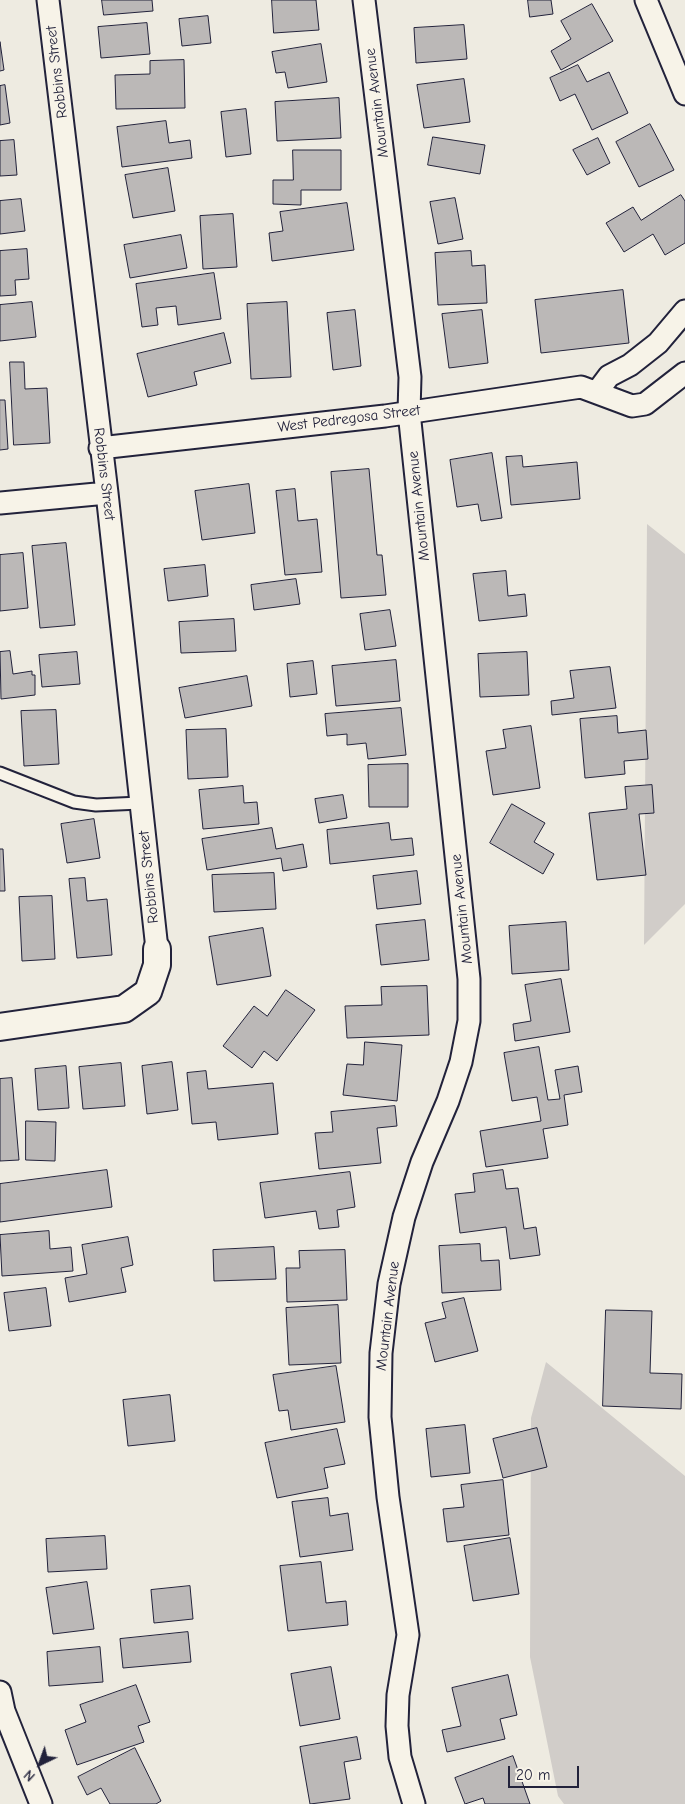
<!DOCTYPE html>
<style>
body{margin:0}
#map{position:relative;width:685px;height:1804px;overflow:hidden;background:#eeebe1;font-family:"Comic Neue",sans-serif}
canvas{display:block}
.north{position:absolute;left:15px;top:1739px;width:50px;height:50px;-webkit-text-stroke:4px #f7f3e8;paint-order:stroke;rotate:222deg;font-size:14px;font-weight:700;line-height:20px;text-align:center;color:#22223b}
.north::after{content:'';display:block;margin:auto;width:18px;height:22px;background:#22223b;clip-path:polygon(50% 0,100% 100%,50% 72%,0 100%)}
.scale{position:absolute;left:508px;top:1766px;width:71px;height:22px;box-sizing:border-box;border:2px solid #22223b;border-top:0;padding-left:6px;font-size:15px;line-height:18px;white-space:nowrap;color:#22223b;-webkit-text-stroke:4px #f7f3e8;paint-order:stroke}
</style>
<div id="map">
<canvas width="685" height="1804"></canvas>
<div class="north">N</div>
<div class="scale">20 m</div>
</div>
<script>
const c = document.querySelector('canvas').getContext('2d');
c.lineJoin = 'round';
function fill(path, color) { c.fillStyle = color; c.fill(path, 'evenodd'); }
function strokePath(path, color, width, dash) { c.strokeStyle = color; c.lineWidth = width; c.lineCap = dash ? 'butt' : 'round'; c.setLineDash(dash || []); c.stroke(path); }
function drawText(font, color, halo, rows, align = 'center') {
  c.font = font + ' "Comic Neue",sans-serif'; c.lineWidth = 4.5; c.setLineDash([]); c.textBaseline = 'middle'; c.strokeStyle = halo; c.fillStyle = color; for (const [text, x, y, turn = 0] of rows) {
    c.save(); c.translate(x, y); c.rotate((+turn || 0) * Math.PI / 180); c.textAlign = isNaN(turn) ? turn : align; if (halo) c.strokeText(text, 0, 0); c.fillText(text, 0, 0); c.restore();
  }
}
const green = new Path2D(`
 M 647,524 L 685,554 L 685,904 L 644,945 Z
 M 546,1362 L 685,1476 L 685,1804 L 564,1804 L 558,1796 L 530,1657 L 531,1418 Z`);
const building = new Path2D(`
 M 102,0 L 152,0 L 153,11 L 104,15 Z
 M 272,0 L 316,0 L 319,30 L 274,33 Z
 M 528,0 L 551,0 L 553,14 L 530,17 Z
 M 592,4 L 613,41 L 561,70 L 551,51 L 571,39 L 561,21 Z
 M 208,16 L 211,43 L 182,46 L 179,19 Z
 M 147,23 L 150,54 L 101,58 L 98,27 Z
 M 464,25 L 467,59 L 416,63 L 414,28 Z
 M 0,42 L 4,70 L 0,71 Z
 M 321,44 L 327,82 L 288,88 L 285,72 L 276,73 L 272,52 Z
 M 184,60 L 185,108 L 116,109 L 115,75 L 150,74 L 150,61 Z
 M 578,65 L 587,82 L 609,72 L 628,113 L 592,130 L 575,94 L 560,101 L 550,78 Z
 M 464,79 L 470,122 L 424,128 L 417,85 Z
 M 5,85 L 10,123 L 0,125 L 0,86 Z
 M 339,98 L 341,138 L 277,141 L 275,102 Z
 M 246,109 L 251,154 L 226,157 L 221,112 Z
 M 166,121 L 169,143 L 190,140 L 192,158 L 122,167 L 117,127 Z
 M 650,124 L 674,170 L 639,187 L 616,142 Z
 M 433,137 L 485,145 L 480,174 L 428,165 Z
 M 598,138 L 610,163 L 587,175 L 573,150 Z
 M 14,140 L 17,175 L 0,176 L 0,141 Z
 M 293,150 L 341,150 L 341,190 L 301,190 L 301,205 L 273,204 L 273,180 L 293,180 Z
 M 168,168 L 175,211 L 133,218 L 125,175 Z
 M 681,195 L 685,201 L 685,243 L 665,255 L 653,234 L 624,252 L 606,223 L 633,207 L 641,220 Z
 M 455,198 L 463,239 L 438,244 L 430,202 Z
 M 21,199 L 25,231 L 0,234 L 0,201 Z
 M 347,203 L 354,250 L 272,261 L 269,233 L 283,231 L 280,212 Z
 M 233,214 L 237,267 L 203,269 L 200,216 Z
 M 181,235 L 187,268 L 130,278 L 124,245 Z
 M 27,249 L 29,279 L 15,280 L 16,295 L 0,296 L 0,251 Z
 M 471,251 L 472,266 L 485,265 L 487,303 L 438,305 L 435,253 Z
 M 214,273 L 221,319 L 178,325 L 176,306 L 156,308 L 158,325 L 142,327 L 136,284 Z
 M 623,290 L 629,343 L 541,353 L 535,300 Z
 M 32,302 L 36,337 L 0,341 L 0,305 Z
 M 287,302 L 291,377 L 251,379 L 247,304 Z
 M 355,310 L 361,366 L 333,370 L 327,313 Z
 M 482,310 L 488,363 L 449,368 L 442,314 Z
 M 224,333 L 231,363 L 194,372 L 197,385 L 148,397 L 137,354 Z
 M 10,362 L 24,362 L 25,389 L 47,388 L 50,443 L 14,445 Z
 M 0,400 L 5,400 L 8,449 L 0,450 Z
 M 492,453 L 502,518 L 481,521 L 478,504 L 457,507 L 450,460 Z
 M 522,456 L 523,467 L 577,462 L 580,499 L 511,505 L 506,457 Z
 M 369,469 L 377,555 L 382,555 L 386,595 L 341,598 L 331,472 Z
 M 249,484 L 255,533 L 202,540 L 195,491 Z
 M 295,489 L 298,521 L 317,519 L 322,572 L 285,575 L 276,491 Z
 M 66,543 L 75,625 L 40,628 L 32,546 Z
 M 23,553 L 28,608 L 0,611 L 0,555 Z
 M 205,565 L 208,596 L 168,601 L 164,569 Z
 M 506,571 L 508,596 L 525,594 L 527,616 L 479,621 L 473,574 Z
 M 296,579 L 300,604 L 254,610 L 251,585 Z
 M 390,610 L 396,646 L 365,650 L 360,614 Z
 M 234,619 L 236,651 L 181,653 L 179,622 Z
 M 10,651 L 13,674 L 32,671 L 32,675 L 35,675 L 35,695 L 1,699 L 0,652 Z
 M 77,652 L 80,684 L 42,687 L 39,655 Z
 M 527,652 L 529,695 L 480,697 L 478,654 Z
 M 396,660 L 400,701 L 336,706 L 332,666 Z
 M 313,661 L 317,694 L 290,697 L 287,664 Z
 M 610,667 L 616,708 L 552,715 L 551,701 L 574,698 L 570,671 Z
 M 247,676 L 252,706 L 185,718 L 179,688 Z
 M 401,708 L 406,755 L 368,759 L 366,743 L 347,745 L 347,734 L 327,736 L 325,714 Z
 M 56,710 L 59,764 L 24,766 L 21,711 Z
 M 617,716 L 618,733 L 646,730 L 648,759 L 624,761 L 625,774 L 585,778 L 580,719 Z
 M 531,726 L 540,788 L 493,795 L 486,751 L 506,748 L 503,730 Z
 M 226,729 L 228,777 L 188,779 L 186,730 Z
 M 408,764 L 408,807 L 369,807 L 368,765 Z
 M 652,785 L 654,813 L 639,814 L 646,875 L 597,880 L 589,813 L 627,809 L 625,787 Z
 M 243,786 L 244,803 L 257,802 L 259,824 L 203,829 L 199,790 Z
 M 343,795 L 347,818 L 319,823 L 315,799 Z
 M 512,804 L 545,823 L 534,842 L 554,854 L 543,874 L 490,843 Z
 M 94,819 L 100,858 L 67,863 L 61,824 Z
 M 389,823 L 391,840 L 412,838 L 414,855 L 330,864 L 327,830 Z
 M 272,828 L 276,849 L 303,844 L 307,867 L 283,871 L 281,858 L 207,870 L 202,839 Z
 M 0,849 L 3,849 L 5,891 L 0,891 Z
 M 417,871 L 421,904 L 377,909 L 373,876 Z
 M 274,873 L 276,909 L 214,912 L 212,875 Z
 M 85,878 L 87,901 L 107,899 L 112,955 L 77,958 L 69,879 Z
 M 52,896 L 55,959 L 22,961 L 19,897 Z
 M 425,920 L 429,960 L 381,965 L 376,925 Z
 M 566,922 L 569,970 L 512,974 L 509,926 Z
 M 263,928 L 271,976 L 217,985 L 209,937 Z
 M 561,979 L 570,1032 L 515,1041 L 513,1024 L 531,1021 L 525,985 Z
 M 427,986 L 429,1035 L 347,1038 L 345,1006 L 382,1005 L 381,987 Z
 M 286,990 L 315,1010 L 277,1061 L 264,1051 L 252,1068 L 223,1046 L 254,1006 L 267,1016 Z
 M 365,1042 L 402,1045 L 397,1101 L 343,1095 L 347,1064 L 363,1065 Z
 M 539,1047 L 548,1100 L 560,1099 L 555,1070 L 578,1066 L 582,1092 L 564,1095 L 568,1125 L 543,1129 L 548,1158 L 486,1167 L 480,1131 L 541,1121 L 537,1097 L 512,1101 L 504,1053 Z
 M 172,1062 L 178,1110 L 147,1114 L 142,1066 Z
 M 121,1063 L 125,1106 L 83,1109 L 79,1067 Z
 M 66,1066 L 69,1108 L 38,1110 L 35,1069 Z
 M 206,1071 L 208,1089 L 273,1083 L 278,1134 L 218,1140 L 216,1122 L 192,1124 L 187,1073 Z
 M 12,1078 L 19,1160 L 0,1161 L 0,1079 Z
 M 395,1106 L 397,1126 L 377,1128 L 381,1163 L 319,1169 L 315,1133 L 333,1132 L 331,1112 Z
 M 26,1121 L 56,1122 L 55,1161 L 26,1160 Z
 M 107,1170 L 112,1207 L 0,1222 L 0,1184 Z
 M 503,1170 L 506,1189 L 518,1188 L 524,1229 L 536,1227 L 540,1255 L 510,1259 L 506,1227 L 460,1233 L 455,1194 L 475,1192 L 473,1174 Z
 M 350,1172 L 355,1207 L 337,1210 L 339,1227 L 319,1229 L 316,1211 L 265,1218 L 260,1183 Z
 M 49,1231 L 50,1249 L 71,1247 L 73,1271 L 2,1276 L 0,1235 Z
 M 128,1237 L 133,1265 L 121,1268 L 126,1292 L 69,1302 L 65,1278 L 87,1274 L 82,1245 Z
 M 480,1244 L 481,1261 L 499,1260 L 501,1290 L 442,1293 L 439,1246 Z
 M 274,1247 L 276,1279 L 214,1281 L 213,1250 Z
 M 345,1250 L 347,1300 L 287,1302 L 286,1268 L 300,1268 L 299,1251 Z
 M 46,1288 L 51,1326 L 9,1331 L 4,1293 Z
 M 464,1298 L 478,1351 L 435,1362 L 425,1323 L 446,1318 L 442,1303 Z
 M 338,1305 L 341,1363 L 289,1365 L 286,1308 Z
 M 606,1310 L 652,1311 L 650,1373 L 682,1374 L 681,1409 L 603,1406 Z
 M 336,1366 L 345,1422 L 291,1430 L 288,1410 L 279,1411 L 273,1375 Z
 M 170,1395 L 175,1441 L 128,1446 L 123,1400 Z
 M 465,1425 L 470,1473 L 431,1477 L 426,1429 Z
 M 537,1428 L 547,1467 L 503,1478 L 493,1439 Z
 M 337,1429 L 345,1464 L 324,1468 L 328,1488 L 277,1498 L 265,1443 Z
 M 503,1480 L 509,1535 L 447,1542 L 443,1509 L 464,1507 L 461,1485 Z
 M 328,1498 L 330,1516 L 348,1513 L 353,1550 L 300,1557 L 292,1502 Z
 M 105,1536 L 107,1569 L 48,1572 L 46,1539 Z
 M 510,1538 L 519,1594 L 473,1601 L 464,1546 Z
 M 321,1562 L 326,1603 L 346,1601 L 348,1625 L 288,1631 L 280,1566 Z
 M 87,1582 L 94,1629 L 53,1634 L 46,1588 Z
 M 190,1586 L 193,1619 L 154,1623 L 151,1590 Z
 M 188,1632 L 191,1662 L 123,1668 L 120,1639 Z
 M 100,1647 L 103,1682 L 49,1686 L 47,1652 Z
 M 331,1667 L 340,1719 L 300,1726 L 291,1674 Z
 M 508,1675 L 517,1715 L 500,1719 L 505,1739 L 447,1752 L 442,1730 L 461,1726 L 452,1688 Z
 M 136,1685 L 150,1722 L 138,1726 L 144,1742 L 77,1765 L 65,1730 L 86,1722 L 80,1705 Z
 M 357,1737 L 361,1759 L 344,1762 L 350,1799 L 310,1804 L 300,1747 Z
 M 135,1748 L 161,1801 L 156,1804 L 110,1804 L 101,1788 L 87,1795 L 78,1777 Z
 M 513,1756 L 530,1804 L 485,1804 L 483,1798 L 465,1804 L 455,1778 Z`);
const service = new Path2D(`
 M 0,773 L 74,802 L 96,805 L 140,803`);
const minor = new Path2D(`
 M 48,0 L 107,493 L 157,949
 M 364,0 L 410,377 L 409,412 L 469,979 L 469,1021 L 461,1062 L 448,1101 L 422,1162 L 404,1217 L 389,1284 L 381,1353 L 380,1417 L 388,1497 L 408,1635 L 398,1695 L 397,1726 L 400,1757 L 414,1804
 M 646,0 L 685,94
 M 597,392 L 609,376 L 630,365 L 658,343 L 685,311
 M 100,448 L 385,416 L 581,387 L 632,406 L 645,404 L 685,373
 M 0,503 L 107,493
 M 0,1692 L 4,1711 L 41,1804`);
const tertiary = new Path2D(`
 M 0,1027 L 124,1009 L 148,992 L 157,965 L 157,949`);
const streetNames = [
 ["Robbins Street",57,72,-97],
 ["Mountain Avenue",377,103,-97],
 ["West Pedregosa Street",349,419,-7],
 ["Robbins Street",104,474,83],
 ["Mountain Avenue",419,506,-96],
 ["Robbins Street",149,877,-96],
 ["Mountain Avenue",462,909,-96],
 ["Mountain Avenue",388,1316,-83]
];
fill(green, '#d1cdc9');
fill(building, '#bbb8b7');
strokePath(building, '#22223b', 1);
strokePath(service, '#22223b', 15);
strokePath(minor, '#22223b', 25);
strokePath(tertiary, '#22223b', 30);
strokePath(service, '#f7f3e8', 11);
strokePath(minor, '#f7f3e8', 21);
strokePath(tertiary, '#f7f3e8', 26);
drawText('15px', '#22223b', '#f7f3e8', streetNames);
</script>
